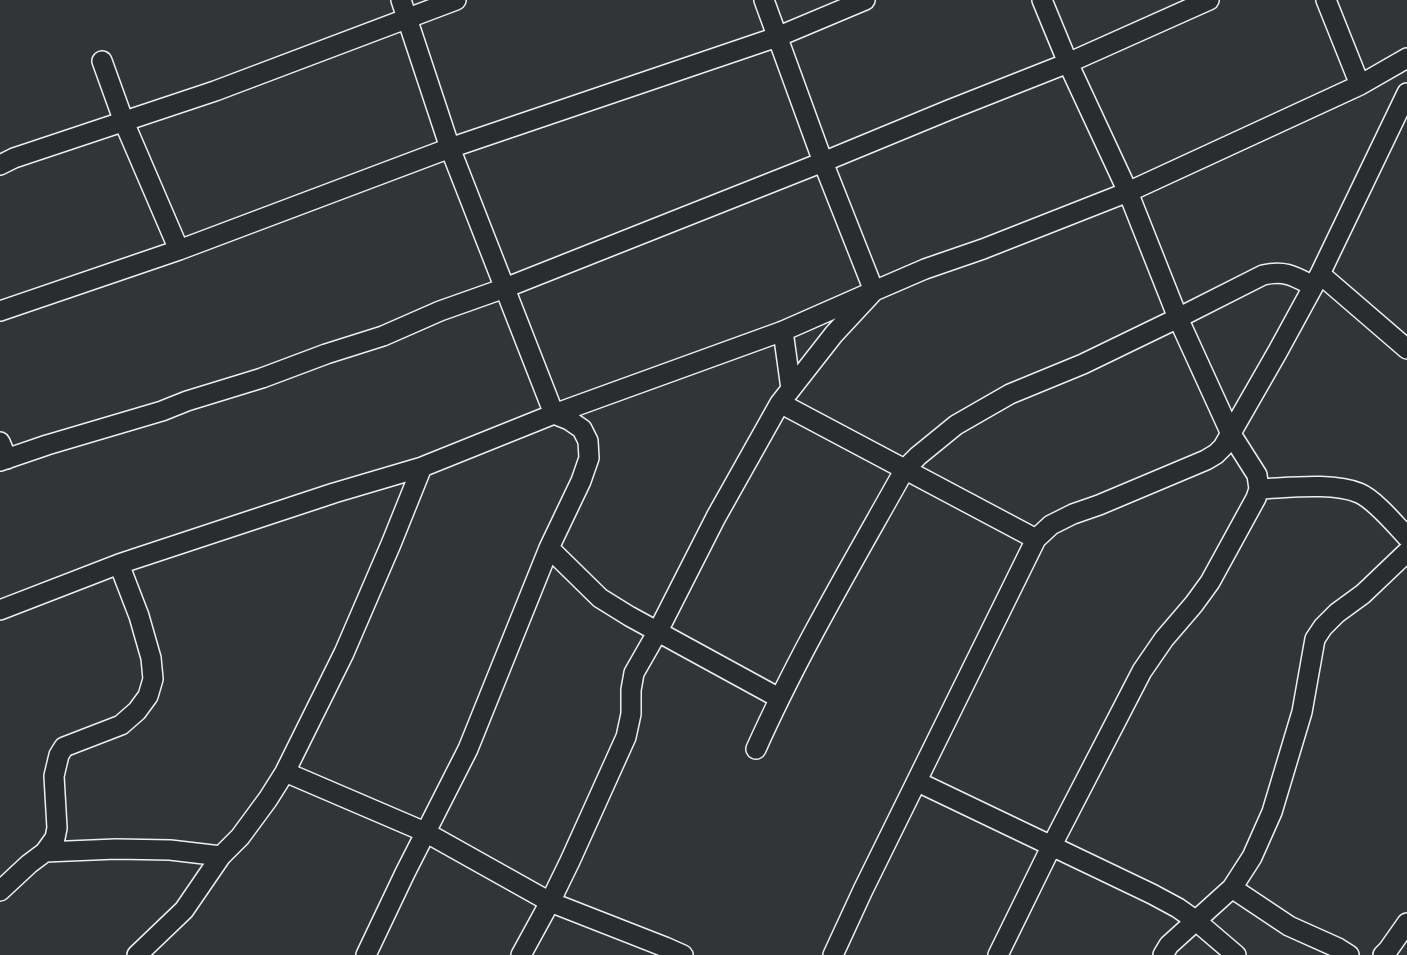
<!DOCTYPE html>
<style>
body{margin:0}
canvas{display:block;background:#323536}
</style>
<canvas width="1407" height="955"></canvas>
<script>
const c = document.querySelector('canvas').getContext('2d');
c.lineJoin = 'round';
function strokePath(path, color, width, dash) { c.strokeStyle = color; c.lineWidth = width; c.lineCap = dash ? 'butt' : 'round'; c.setLineDash(dash || []); c.stroke(path); }
const minor = new Path2D(`
 M 1326,0 L 1360,85
 M 102,61 L 124,122 L 179,250
 M 0,165 L 14,158 L 215,91 L 456,0
 M 1320,274 L 1407,349
 M 0,311 L 179,250 L 450,148 L 777,37 L 865,0
 M 783,331 L 791,389
 M 780,403 L 1036,539
 M 0,442 L 7,459
 M 0,461 L 47,445 L 162,411 L 187,401 L 262,378 L 326,354 L 383,336 L 440,311 L 505,288 L 823,162 L 949,110 L 1068,63 L 1209,0
 M 1259,489 C 1287,488 1333,482 1359,493 C 1374,499 1395,524 1407,537
 M 549,548 L 600,598 L 629,616 L 779,698
 M 0,610 L 119,564 L 334,493 L 422,467 L 554,414 L 783,331 L 874,291 L 925,269 L 983,249 L 1128,192 L 1360,85 L 1407,58
 M 756,749 C 799,653 853,562 905,469 L 918,456 L 956,425 L 1010,394 L 1083,364 L 1178,318 L 1263,275 C 1285,270 1294,276 1313,286
 M 285,772 L 425,832 L 550,902 L 665,947 L 683,955
 M 918,782 L 1152,894 L 1178,908 L 1195,920 L 1236,955
 M 45,852 L 116,849 L 170,850 L 221,856
 M 1232,888 L 1289,926 L 1338,948 L 1349,955
 M 0,891 L 29,864 L 45,852 L 55,838 L 57,828 L 54,776 L 59,755 L 64,747 L 121,725 L 137,711 L 148,696 L 153,679 L 151,658 L 139,616 L 119,564
 M 137,955 L 184,910 L 221,856 L 240,837 L 268,799 L 285,772 L 344,653 L 391,544 L 422,467
 M 366,955 L 405,873 L 468,749 L 549,548 L 581,481 L 589,458 L 588,441 L 582,429 L 569,420 L 554,414 L 450,148 L 401,0
 M 521,955 L 550,902 L 570,861 L 626,737 L 631,714 L 631,690 L 634,673 L 658,631 L 716,517 L 780,403 L 834,334 L 874,291 L 823,162 L 764,0
 M 833,955 L 863,890 L 1036,539 L 1051,525 L 1073,514 L 1099,505 L 1206,460 L 1216,454 L 1223,447 L 1278,351 L 1320,274 L 1407,93
 M 998,955 L 1052,845 L 1142,671 L 1164,639 L 1194,604 L 1210,582 L 1256,498 L 1259,489 L 1257,475 L 1231,434 L 1178,318 L 1128,192 L 1068,63 L 1042,0
 M 1163,955 L 1169,945 L 1232,888 L 1252,857 L 1272,812 L 1302,712 L 1315,639 L 1323,627 L 1337,613 L 1363,594 L 1407,552
 M 1383,955 L 1388,950 L 1407,923`);
strokePath(minor, '#e8f1f8', 22);
strokePath(minor, '#2a2d2e', 19);
</script>
